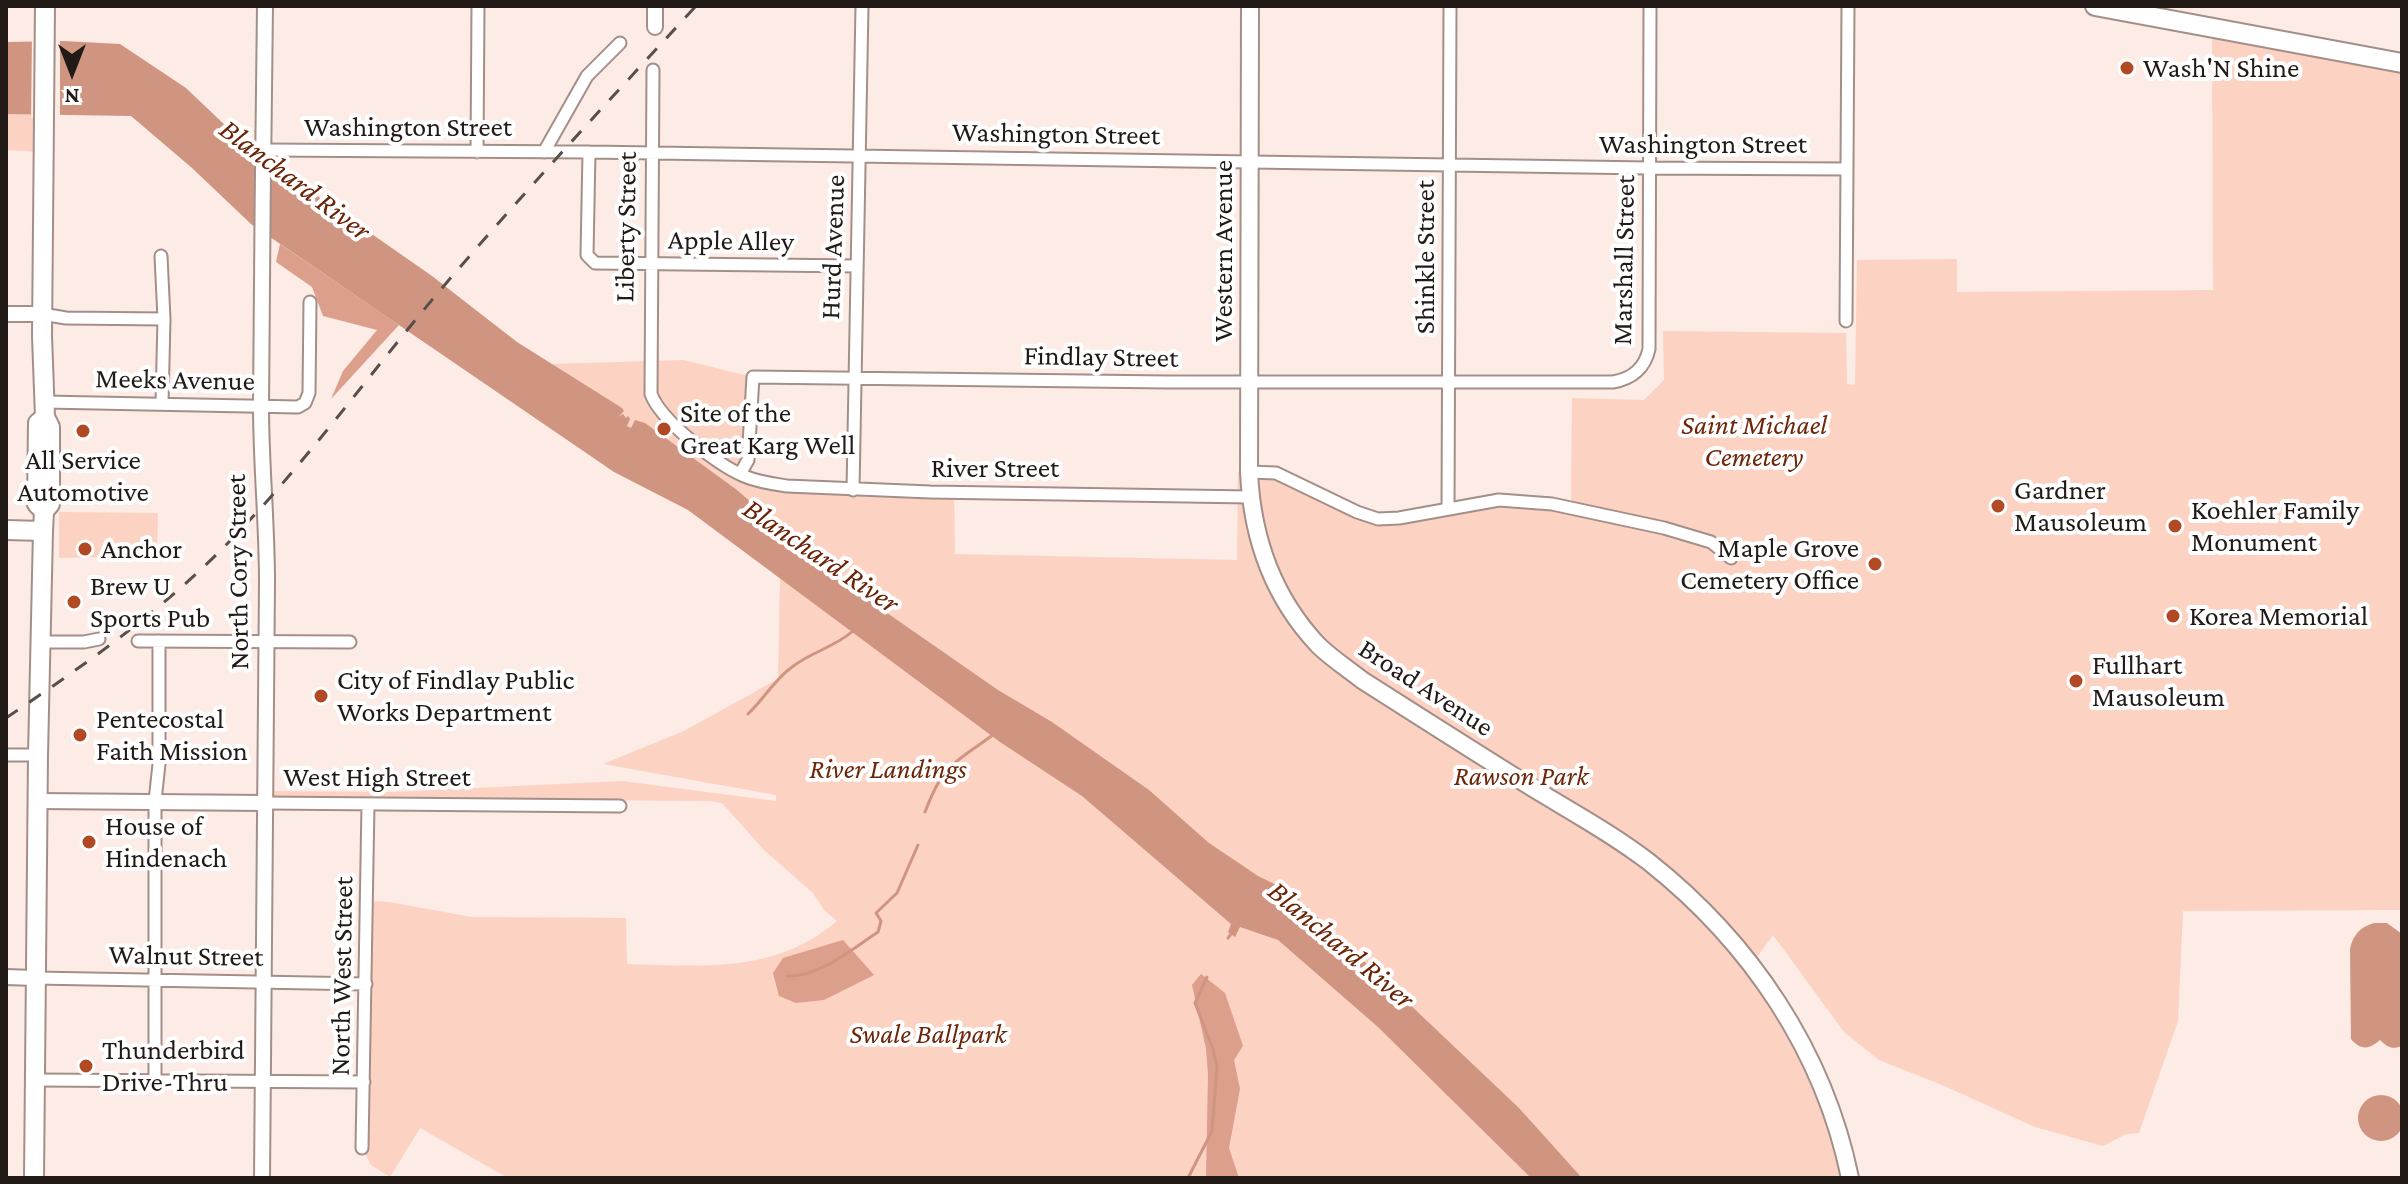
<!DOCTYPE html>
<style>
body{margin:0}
#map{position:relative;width:2408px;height:1184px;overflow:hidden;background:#fdebe5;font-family:"Crimson Pro",serif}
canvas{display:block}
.frame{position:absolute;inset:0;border:8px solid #221a17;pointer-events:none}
.north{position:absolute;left:32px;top:32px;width:80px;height:80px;-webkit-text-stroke:6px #fff;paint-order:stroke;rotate:180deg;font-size:22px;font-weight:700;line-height:32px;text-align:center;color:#221a17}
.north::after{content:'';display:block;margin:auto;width:28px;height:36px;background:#221a17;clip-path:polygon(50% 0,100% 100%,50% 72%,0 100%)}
</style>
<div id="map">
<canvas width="2408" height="1184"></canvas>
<div class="frame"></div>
<div class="north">N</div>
</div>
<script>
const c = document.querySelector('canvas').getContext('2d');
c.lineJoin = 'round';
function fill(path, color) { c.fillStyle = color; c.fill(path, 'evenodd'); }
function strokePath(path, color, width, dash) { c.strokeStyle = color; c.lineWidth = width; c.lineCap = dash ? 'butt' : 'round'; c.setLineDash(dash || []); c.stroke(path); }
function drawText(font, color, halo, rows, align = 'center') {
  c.font = font + ' "Crimson Pro",serif'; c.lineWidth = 8; c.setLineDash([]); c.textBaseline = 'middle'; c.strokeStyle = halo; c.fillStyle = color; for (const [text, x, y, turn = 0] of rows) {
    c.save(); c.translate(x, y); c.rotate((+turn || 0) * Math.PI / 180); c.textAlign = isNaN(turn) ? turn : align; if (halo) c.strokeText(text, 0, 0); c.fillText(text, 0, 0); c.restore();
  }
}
const green = new Path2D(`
 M 2212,28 L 2402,63 L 2402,910 L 2183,911 L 2178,1021 L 2139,1133 L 2126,1134 L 2103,1146 L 2035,1127 L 1942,1085 L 1879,1060 L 1844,1032 L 1773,935 L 1752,964 L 1810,1059 L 1847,1178 L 508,1178 L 420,1128 L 390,1177 L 371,1165 L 362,1148 L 367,901 L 389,902 L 472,917 L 626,918 L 627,964 C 703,966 775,974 837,921 L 824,910 L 813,893 L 764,850 L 722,803 L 710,801 L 265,798 L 266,791 L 392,792 L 622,781 L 776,801 L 776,795 L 603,764 L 684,731 L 778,679 L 780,578 L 786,567 L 552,364 L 683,360 L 753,377 L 747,477 L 765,483 L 954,492 L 955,554 L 1237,560 L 1238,472 L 1268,472 L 1371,517 L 1477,503 L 1571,507 L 1572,398 L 1644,400 L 1664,380 L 1663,331 L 1846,333 L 1847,384 L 1855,385 L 1857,260 L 1957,259 L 1957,292 L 2213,290 Z
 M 6,114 L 41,114 L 43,152 L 6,150 Z
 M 59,512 L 158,513 L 157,556 L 59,558 Z`);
const forest = new Path2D(`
 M 280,244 L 399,325 L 331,399 L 343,371 L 377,330 L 323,316 L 312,287 L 276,262 Z
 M 843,940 L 874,975 L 824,1000 L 796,1003 L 779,996 L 773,973 L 783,958 Z
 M 1201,974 L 1225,993 L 1243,1046 L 1234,1060 L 1240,1089 L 1229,1148 L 1239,1178 L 1206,1178 L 1208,1074 L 1206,1049 L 1192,985 Z`);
const water = new Path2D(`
 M 64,41 L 120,44 L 186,88 L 250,149 L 432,276 L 517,342 L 622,408 L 624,411 L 618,417 L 623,414 L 626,418 L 628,416 L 630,419 L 627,426 L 631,428 L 635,420 L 645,423 L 737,490 L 837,577 L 877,606 L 998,690 L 1052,722 L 1149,790 L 1209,843 L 1258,876 L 1291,892 L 1519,1108 L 1582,1178 L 1531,1178 L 1378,1027 L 1278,940 L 1240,927 L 1235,937 L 1228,932 L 1231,924 L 1082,796 L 1000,742 L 688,510 L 614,472 L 251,224 L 192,168 L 131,116 L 6,114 L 6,42 Z
 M 2374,923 L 2387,923 L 2402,934 L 2402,1046 C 2392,1050 2387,1047 2380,1040 C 2369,1050 2360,1050 2351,1039 L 2350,949 C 2353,935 2360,927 2374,923 Z
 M2358 1118a23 23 0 1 1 46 0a23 23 0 1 1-46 0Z`);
const pier = new Path2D(`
 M 32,37 L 60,37 L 60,118 L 31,118 Z`);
const stream = new Path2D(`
 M 748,714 C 764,699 774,680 792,667 C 811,652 835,647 853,631
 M 925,812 C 944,762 953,765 994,734
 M 1228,938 L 1231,934
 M 787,976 C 819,977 852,949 878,932 L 881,921 L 876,913 L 897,893 L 918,845
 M 1188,1178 L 1212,1131 L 1217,1067 L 1213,1049 L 1195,1003 L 1207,977`);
const minor = new Path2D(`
 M 653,70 L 651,394 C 661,421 718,465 744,476 C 758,482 773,484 787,486 L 930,492 L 1250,497
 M 264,150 L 589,152 L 1649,168 L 1847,169
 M 477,152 L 478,6
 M 544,152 L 587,76 L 620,43
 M 589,152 L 587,255 L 595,263 L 857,266
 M 161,256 L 164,319 L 162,403
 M 42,314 L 66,318 L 164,319
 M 1846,321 L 1848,6
 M 45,402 L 298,407 L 305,403 L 309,393 L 310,302
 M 1249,472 L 1276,473 L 1357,512 L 1378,519 L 1399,518 L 1499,500 L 1552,504 L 1664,528 L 1711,542 L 1731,558
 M 740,474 L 748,460 L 753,377 L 1168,382 L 1613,382 C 1632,379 1645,368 1649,349 L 1650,6
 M 853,490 L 862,6
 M 1448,509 L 1450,6
 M 138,641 L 350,642
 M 41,642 L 84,642 L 99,639
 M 6,755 L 38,755
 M 265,803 L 620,806
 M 35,978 L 366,984
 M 35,1080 L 364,1082
 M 155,1081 L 155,801 L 159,764 L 159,641
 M 362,1148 L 368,804`);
const tertiary = new Path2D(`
 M 655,27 L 655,6
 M 6,314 L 42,314
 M 38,801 L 265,803
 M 6,977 L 35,978
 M 262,1178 L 267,582 C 267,523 261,465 261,406 C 262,273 263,139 265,6`);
const secondary = new Path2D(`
 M 1250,6 L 1249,472 C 1252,538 1272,596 1318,645 C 1331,658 1347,668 1362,680 C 1420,717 1478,754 1536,790 C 1574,813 1614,835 1649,862 C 1750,942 1824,1051 1850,1178`);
const primary = new Path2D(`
 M 34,1178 L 38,755 L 43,531`);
const trunk = new Path2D(`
 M 2095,6 L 2402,63
 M 42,509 L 37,504 L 38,423 L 45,417
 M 6,530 L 43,531 L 44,511 L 50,504 L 50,427 L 45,417 L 42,336 L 45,6`);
const rail = new Path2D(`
 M 6,718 C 80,668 152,618 216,555 C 301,471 370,372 448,281 C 528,188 612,97 696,6`);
const markers = [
 [2127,68,8,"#b04924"],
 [664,429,8,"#b04924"],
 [83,431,8,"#b04924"],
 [1998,506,8,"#b04924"],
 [2175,526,8,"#b04924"],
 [85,549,8,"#b04924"],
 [1875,564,8,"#b04924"],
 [74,602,8,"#b04924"],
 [2173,616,8,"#b04924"],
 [2076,681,8,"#b04924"],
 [321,696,8,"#b04924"],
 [80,735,8,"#b04924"],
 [89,842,8,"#b04924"],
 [86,1066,8,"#b04924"]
];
const poiNames = [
 ["Wash'N Shine",2143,68],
 ["Site of the",680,413],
 ["Great Karg Well",680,445],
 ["All Service",83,460,"center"],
 ["Automotive",83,492,"center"],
 ["Gardner",2014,490],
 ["Mausoleum",2014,522],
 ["Koehler Family",2191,510],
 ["Monument",2191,542],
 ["Maple Grove",1859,548,"right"],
 ["Cemetery Office",1859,580,"right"],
 ["Anchor",101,549],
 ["Brew U",90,586],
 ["Sports Pub",90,618],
 ["Korea Memorial",2189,616],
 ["Fullhart",2092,665],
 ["Mausoleum",2092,697],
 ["City of Findlay Public",337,680],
 ["Works Department",337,712],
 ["Pentecostal",96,719],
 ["Faith Mission",96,751],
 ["House of",105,826],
 ["Hindenach",105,858],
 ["Thunderbird",102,1050],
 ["Drive-Thru",102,1082]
];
const streetNames = [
 ["Washington Street",408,127],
 ["Washington Street",1056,134,1],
 ["Washington Street",1703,144],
 ["Liberty Street",626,227,-89],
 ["Apple Alley",731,241,1],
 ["Hurd Avenue",833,247,-88],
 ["Western Avenue",1223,251,-90],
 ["Shinkle Street",1425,257,-90],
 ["Marshall Street",1624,260,-89],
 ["Findlay Street",1101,357,1],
 ["Meeks Avenue",175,380,1],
 ["River Street",995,468],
 ["North Cory Street",238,572,-91],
 ["Broad Avenue",1426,688,33],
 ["West High Street",377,777],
 ["Walnut Street",186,956,1],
 ["North West Street",342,976,-89]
];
const parkNames = [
 ["Saint Michael",1754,425],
 ["Cemetery",1754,457],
 ["River Landings",888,769],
 ["Rawson Park",1521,776],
 ["Swale Ballpark",928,1034]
];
const waterNames = [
 ["Blanchard River",295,180,37],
 ["Blanchard River",821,556,34],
 ["Blanchard River",1341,945,40]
];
fill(green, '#fcd2c3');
fill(forest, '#dc9f8b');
fill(water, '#d09581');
fill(pier, '#fdebe5');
strokePath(stream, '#d09581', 3);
strokePath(minor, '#a48f88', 15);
strokePath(tertiary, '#a48f88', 18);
strokePath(secondary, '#a48f88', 20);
strokePath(primary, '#a48f88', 22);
strokePath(trunk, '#a48f88', 22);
strokePath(minor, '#fff', 11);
strokePath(tertiary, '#fff', 14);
strokePath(secondary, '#fff', 16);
strokePath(primary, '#fff', 18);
strokePath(trunk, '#fff', 18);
strokePath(rail, '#584e4a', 3, [14, 14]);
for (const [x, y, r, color] of markers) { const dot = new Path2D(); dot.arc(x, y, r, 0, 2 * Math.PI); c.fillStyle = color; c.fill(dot); strokePath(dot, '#fff', 3); }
drawText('28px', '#221a17', '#fff', poiNames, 'left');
drawText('28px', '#221a17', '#fff', streetNames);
drawText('italic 28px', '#6d260a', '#fff', parkNames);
drawText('italic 30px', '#6a2307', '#fff', waterNames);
</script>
